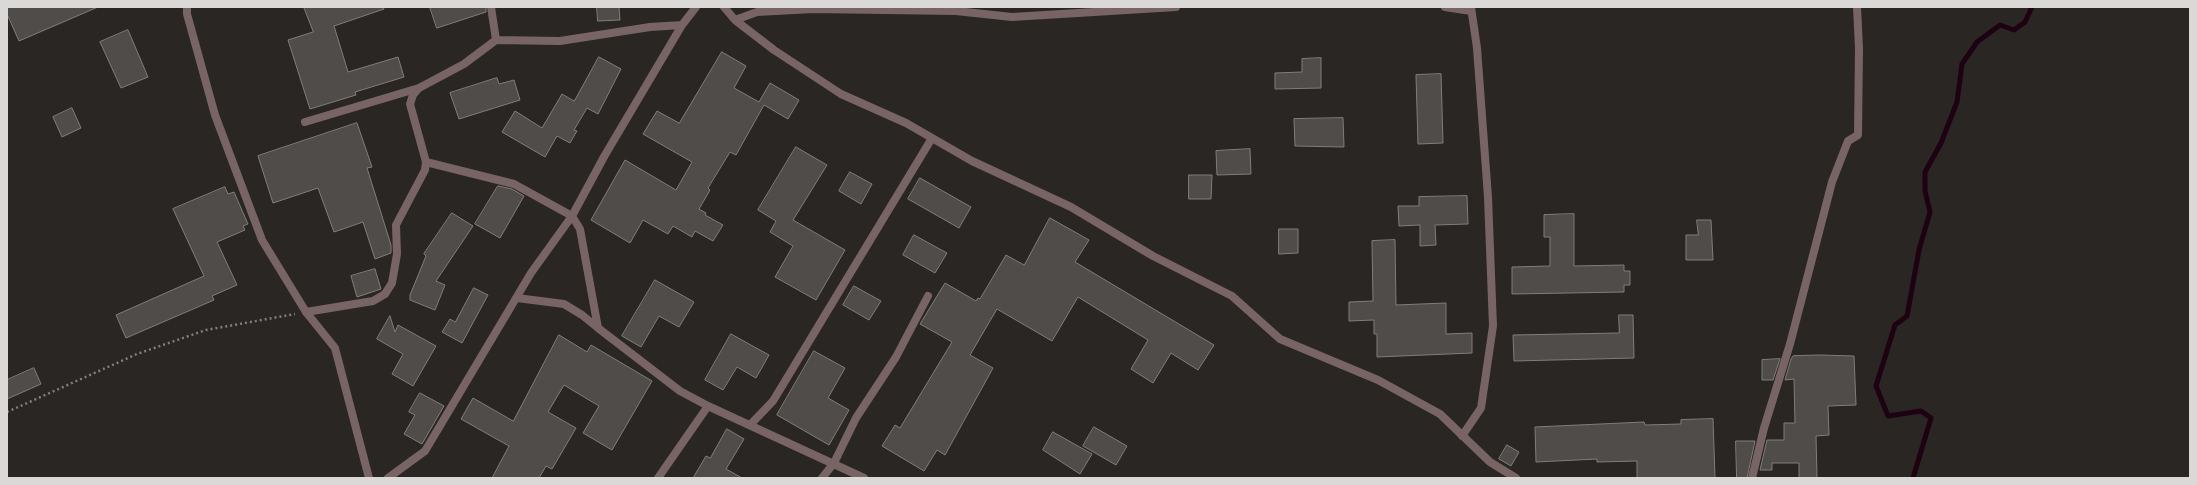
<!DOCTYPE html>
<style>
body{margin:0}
#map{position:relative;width:2197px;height:485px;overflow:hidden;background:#292624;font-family:"Work Sans",sans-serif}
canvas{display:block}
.frame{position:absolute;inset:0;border:8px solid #dbd9d8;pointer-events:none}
</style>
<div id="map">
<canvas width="2197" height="485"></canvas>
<div class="frame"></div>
</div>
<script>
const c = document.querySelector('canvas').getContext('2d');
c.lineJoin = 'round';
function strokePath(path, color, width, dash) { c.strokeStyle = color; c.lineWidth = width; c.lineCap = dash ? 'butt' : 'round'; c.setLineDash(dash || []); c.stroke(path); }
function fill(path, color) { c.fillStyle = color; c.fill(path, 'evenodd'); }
const stream = new Path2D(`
 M 1913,478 L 1931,418 L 1921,411 L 1888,416 L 1876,386 L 1895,325 L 1907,316 L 1919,250 L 1930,212 L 1925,191 L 1925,172 L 1941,143 L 1957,102 L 1962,64 L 1977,42 L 2000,25 L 2014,30 L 2025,22 L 2032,7`);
const building = new Path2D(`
 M 7,7 L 98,7 L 19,41 L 7,14 Z
 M 304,7 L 383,7 L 384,9 L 334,26 L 348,72 L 398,57 L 404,77 L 355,92 L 356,95 L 310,109 L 288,40 L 313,32 Z
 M 430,7 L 486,7 L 486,12 L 437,28 Z
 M 597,7 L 619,7 L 620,20 L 598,21 Z
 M 128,30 L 148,77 L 121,88 L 100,42 Z
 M 722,52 L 746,66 L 734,88 L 759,102 L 770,83 L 799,100 L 788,119 L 764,105 L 736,155 L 730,152 L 708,188 L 710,190 L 699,209 L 706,213 L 705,215 L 723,225 L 713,241 L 695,231 L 692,237 L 673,226 L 668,234 L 643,220 L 630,243 L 591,220 L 625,160 L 676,190 L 692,162 L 643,134 L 657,111 L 679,123 Z
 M 599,57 L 621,69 L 598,114 L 587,108 L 574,130 L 577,131 L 570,143 L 557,136 L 545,157 L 502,132 L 515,111 L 542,128 L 562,94 L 574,101 Z
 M 1321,58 L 1321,88 L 1275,89 L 1275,73 L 1302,72 L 1302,59 Z
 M 1441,74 L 1443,143 L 1418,144 L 1416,75 Z
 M 497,78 L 499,84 L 514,80 L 520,100 L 459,119 L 450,93 Z
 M 72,108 L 81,128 L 62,137 L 53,117 Z
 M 1343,118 L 1344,147 L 1295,146 L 1294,119 Z
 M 357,123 L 372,167 L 367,168 L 391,245 L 391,253 L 375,259 L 363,222 L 334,232 L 318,188 L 273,203 L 258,156 Z
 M 796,147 L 827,165 L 793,220 L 845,250 L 816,300 L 775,277 L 793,246 L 770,232 L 776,221 L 758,210 Z
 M 1250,149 L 1251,174 L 1217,175 L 1216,151 Z
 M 850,172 L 872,184 L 861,204 L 839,191 Z
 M 1189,175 L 1212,175 L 1211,199 L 1189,199 Z
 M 920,178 L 971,207 L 959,228 L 908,199 Z
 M 498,186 L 512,189 L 524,196 L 500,238 L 475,224 Z
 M 225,187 L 228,194 L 234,192 L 248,224 L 243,226 L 245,230 L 217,242 L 237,285 L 212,296 L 214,300 L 126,338 L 116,315 L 204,276 L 173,209 Z
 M 1467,196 L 1468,224 L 1435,225 L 1436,245 L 1420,246 L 1420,225 L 1399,226 L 1398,206 L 1419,206 L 1419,197 Z
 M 452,213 L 473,226 L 436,281 L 445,285 L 435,310 L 410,300 L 410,295 L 426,256 L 424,254 Z
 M 1574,214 L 1574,266 L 1624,265 L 1624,271 L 1630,271 L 1630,285 L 1624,285 L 1624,292 L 1512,294 L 1512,267 L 1550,266 L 1550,237 L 1544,237 L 1544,215 Z
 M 1050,218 L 1089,240 L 1075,262 L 1214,345 L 1198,370 L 1171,353 L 1153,383 L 1131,369 L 1148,340 L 1078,297 L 1052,341 L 997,309 L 970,355 L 993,368 L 945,455 L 937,450 L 924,471 L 882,446 L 895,425 L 900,428 L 952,342 L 920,324 L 945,283 L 976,301 L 978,298 L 980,299 L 1006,255 L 1024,265 Z
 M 1697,220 L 1711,220 L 1713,260 L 1686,260 L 1686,235 L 1698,235 Z
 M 1279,229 L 1298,229 L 1298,253 L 1279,254 Z
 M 914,235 L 947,253 L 935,273 L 903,255 Z
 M 1395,240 L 1396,305 L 1446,303 L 1446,334 L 1472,333 L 1472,353 L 1377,357 L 1377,334 L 1374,334 L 1374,320 L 1349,321 L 1349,302 L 1373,301 L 1372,241 Z
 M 375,269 L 381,289 L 357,297 L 351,276 Z
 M 655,280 L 694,302 L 679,327 L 659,316 L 641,347 L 622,336 Z
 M 854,286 L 881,301 L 869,320 L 843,305 Z
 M 474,288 L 488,295 L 462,343 L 442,332 L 450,319 L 455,322 Z
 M 1619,315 L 1633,315 L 1634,358 L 1514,361 L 1513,335 L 1619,333 Z
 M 390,316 L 395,332 L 398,325 L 436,346 L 413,386 L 392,374 L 403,354 L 377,339 Z
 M 731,334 L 769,355 L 756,378 L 737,367 L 723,390 L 705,380 Z
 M 559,335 L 587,352 L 591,345 L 652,381 L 612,450 L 583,433 L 599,406 L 564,385 L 548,412 L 576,428 L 552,469 L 546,466 L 539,478 L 492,478 L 509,446 L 461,419 L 473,398 L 513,421 Z
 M 814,351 L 845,368 L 828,398 L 849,410 L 829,445 L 777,415 Z
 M 1820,355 L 1854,356 L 1856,405 L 1828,406 L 1829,435 L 1816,436 L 1817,478 L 1799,478 L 1799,463 L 1772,463 L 1772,470 L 1760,470 L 1767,440 L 1784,440 L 1784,423 L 1795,423 L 1794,379 L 1785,380 L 1791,359 L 1793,356 Z
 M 1780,359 L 1773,380 L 1762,380 L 1762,360 Z
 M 34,368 L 41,384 L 7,399 L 7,380 Z
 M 420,393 L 444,406 L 422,444 L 404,434 L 415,415 L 409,412 Z
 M 1713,419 L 1715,478 L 1637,478 L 1637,461 L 1597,462 L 1597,459 L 1536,462 L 1535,427 L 1644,422 L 1645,425 L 1681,424 L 1681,420 Z
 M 1094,427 L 1127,446 L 1116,465 L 1083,446 Z
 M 727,429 L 744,439 L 726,469 L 742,478 L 693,478 L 706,456 L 710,458 Z
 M 1053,432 L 1092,454 L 1080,474 L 1043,450 Z
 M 1736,441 L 1755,441 L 1747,478 L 1737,478 Z
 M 1507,445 L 1519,452 L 1511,466 L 1499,459 Z`);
const path = new Path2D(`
 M 7,412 L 137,354 L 206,330 L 295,314`);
const street = new Path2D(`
 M 187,7 L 187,14 L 215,115 L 262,240 L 306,312 L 335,348 L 369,478
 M 491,7 L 496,40
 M 724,7 L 735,20 L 774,50 L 841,94 L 906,123 L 972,161 L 1071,207 L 1153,256 L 1232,296 L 1280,339 L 1378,380 L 1440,414 L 1490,462 L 1516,478
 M 1445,7 L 1471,11
 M 735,20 L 757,12 L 813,9 L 956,11 L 1012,17 L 1176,7
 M 305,122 L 419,88
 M 426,162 L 514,184 L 572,216 L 580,229 L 598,328 L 680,391 L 708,406 L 864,478
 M 517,298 L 564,304 L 582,315 L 598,328
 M 306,312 L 373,301 L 385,294 L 392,283 L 397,254 L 396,225 L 425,170 L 426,162 L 410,104 L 413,95 L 419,88 L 464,64 L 496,40 L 560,41 L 650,27 L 682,25
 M 750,425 L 773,401 L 932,138
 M 1462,436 L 1481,408 L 1493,326 L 1488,197 L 1477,48 L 1471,7
 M 388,478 L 425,451 L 531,273 L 572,216 L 605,155 L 682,25 L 696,7
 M 658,478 L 708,406
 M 822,478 L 834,463 L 856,418 L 896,357 L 928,296
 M 1752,478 L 1764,428 L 1790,344 L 1832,182 L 1848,141 L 1858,135 L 1859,48 L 1857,7`);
strokePath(stream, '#1f0212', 5);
fill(building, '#4f4c49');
strokePath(building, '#807e7b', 1);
strokePath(path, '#817e7d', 2.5, [2, 3]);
strokePath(street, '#796465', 8);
</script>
